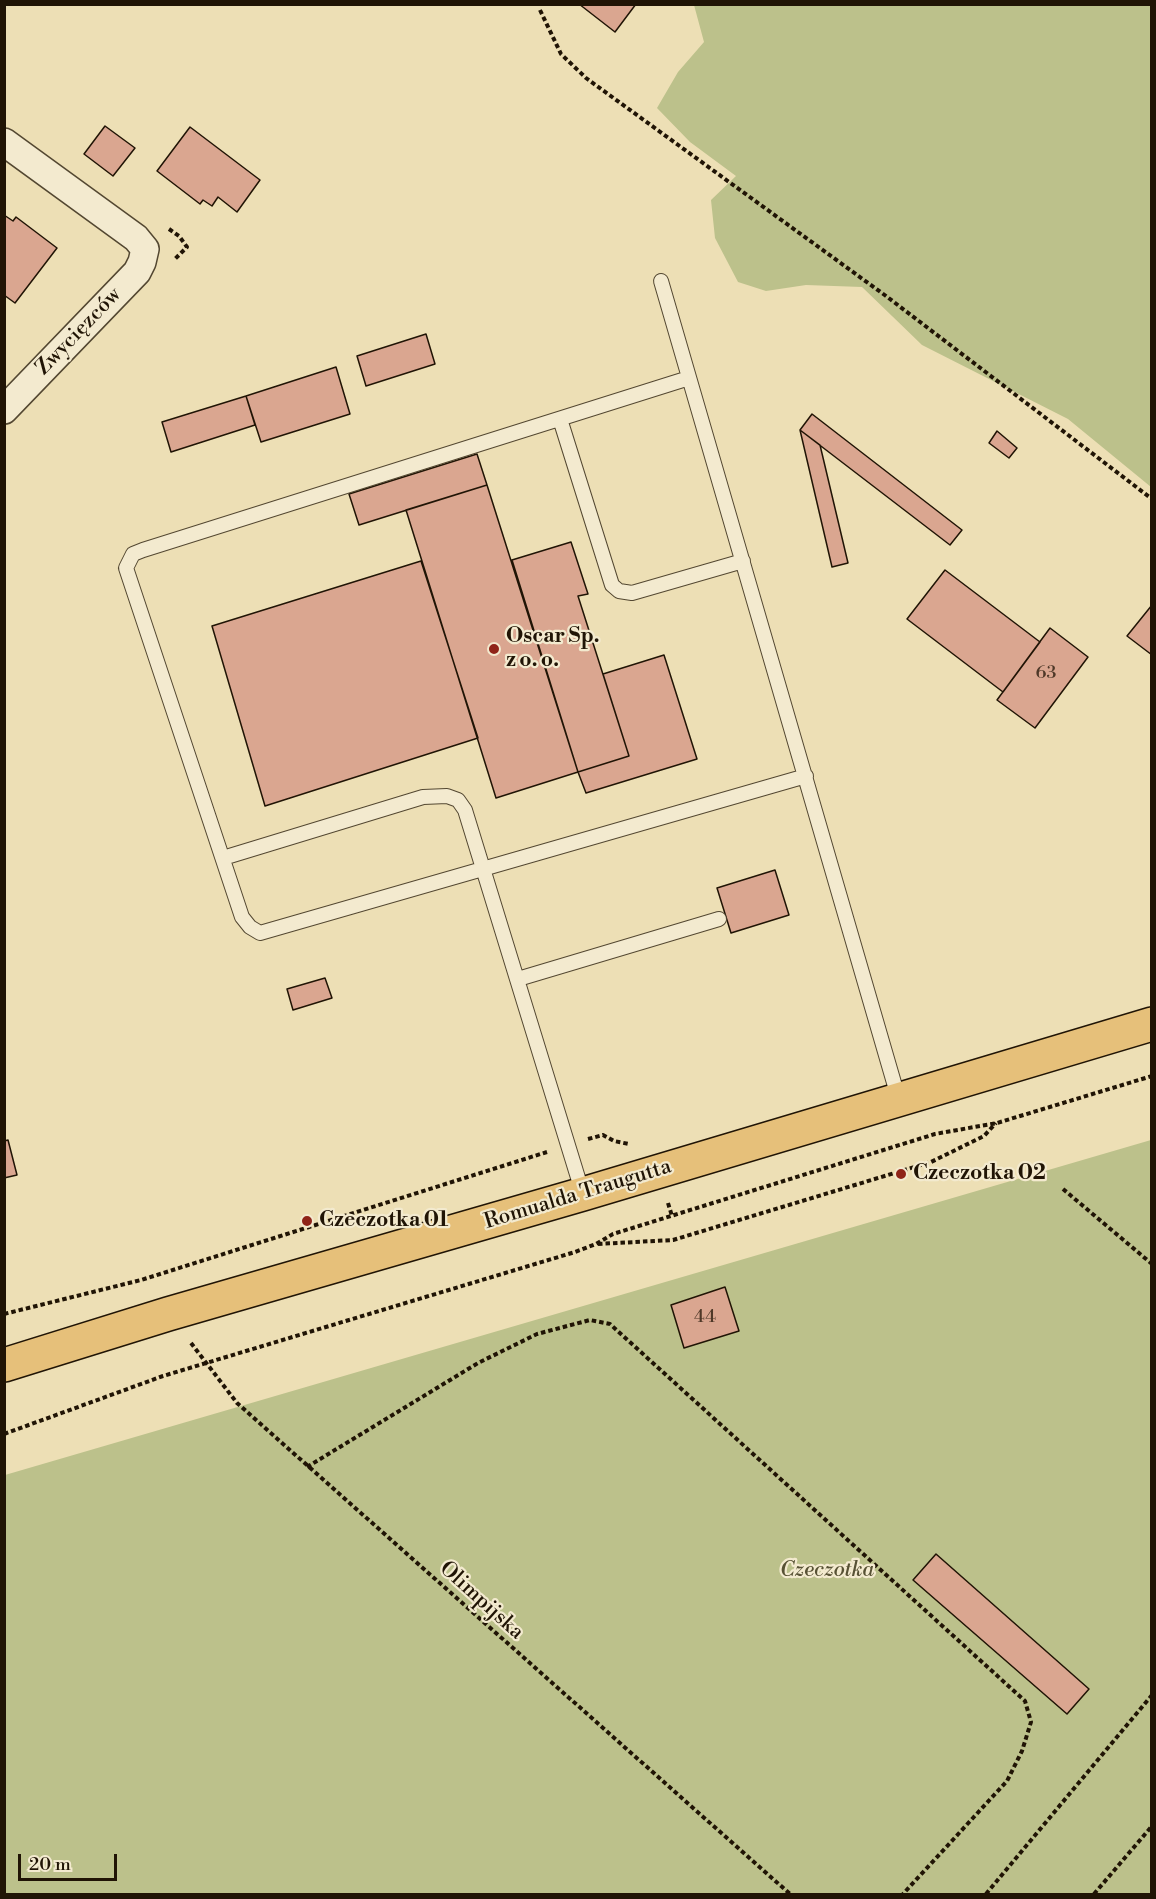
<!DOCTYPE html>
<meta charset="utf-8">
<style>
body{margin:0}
#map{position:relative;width:1156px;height:1899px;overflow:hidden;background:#eddfb5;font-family:"Libre Bodoni",serif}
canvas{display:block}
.frame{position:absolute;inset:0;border:6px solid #201405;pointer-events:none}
.scale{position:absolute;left:18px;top:1854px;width:99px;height:27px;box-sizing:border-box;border:3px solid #201405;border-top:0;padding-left:8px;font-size:18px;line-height:21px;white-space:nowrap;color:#201405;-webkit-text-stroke:4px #f3eacf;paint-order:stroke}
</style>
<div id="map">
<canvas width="1156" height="1899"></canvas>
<div class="frame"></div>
<div class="scale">20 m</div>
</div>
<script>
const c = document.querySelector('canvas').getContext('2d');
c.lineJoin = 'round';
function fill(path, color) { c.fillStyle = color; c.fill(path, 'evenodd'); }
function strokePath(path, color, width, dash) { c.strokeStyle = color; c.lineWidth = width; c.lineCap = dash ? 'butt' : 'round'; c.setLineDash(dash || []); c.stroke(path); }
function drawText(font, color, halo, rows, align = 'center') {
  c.font = font + ' "Libre Bodoni",serif'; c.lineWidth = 4.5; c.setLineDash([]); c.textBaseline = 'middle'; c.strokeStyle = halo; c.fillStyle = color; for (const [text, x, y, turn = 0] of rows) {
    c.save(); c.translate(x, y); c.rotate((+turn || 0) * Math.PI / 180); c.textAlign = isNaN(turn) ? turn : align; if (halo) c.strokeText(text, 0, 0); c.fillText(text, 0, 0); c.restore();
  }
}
const green = new Path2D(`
 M 694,5 L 1151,5 L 1151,487 L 1068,419 L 922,345 L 862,287 L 806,285 L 766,291 L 738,282 L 715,238 L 711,200 L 736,176 L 690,142 L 657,108 L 678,72 L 704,42 Z
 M 1151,1140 L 1151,1894 L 5,1894 L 5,1475 Z`);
const building = new Path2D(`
 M 579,4 L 636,4 L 615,32 Z
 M 105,126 L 135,148 L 113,176 L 84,154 Z
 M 190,127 L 260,180 L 237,212 L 218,197 L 212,206 L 203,200 L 200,204 L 157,171 Z
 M 4,215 L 13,221 L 16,217 L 57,248 L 15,303 L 4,295 Z
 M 426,334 L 435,364 L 366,386 L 357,356 Z
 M 336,367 L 350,414 L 261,442 L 246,396 Z
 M 246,396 L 255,425 L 171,452 L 162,422 Z
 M 812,414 L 962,530 L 950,545 L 800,430 Z
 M 800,430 L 820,445 L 848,563 L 832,567 Z
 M 997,431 L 1017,448 L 1009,458 L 989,443 Z
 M 477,454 L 487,485 L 359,525 L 349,494 Z
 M 487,485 L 578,772 L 496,798 L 406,510 Z
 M 571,542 L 588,594 L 578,596 L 629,756 L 578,772 L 512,560 Z
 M 421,561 L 478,738 L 265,806 L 212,626 Z
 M 945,570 L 1040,642 L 1003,692 L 907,619 Z
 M 1152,605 L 1152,655 L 1127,636 Z
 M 1050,628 L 1088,657 L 1035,728 L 997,700 Z
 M 664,655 L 697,759 L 586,793 L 578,772 L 629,756 L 603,674 Z
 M 775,870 L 789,915 L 731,933 L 717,888 Z
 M 325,978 L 332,998 L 293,1010 L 287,989 Z
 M 8,1140 L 17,1175 L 4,1178 L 4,1141 Z
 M 725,1287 L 739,1331 L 684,1348 L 671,1305 Z
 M 936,1554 L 1089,1689 L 1067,1714 L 913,1580 Z`);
const path = new Path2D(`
 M 540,10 L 561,54 L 586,78 L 886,296 L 1152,499
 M 169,229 L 179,236 L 187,247 L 175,259
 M 588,1139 L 603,1135 L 614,1141 L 629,1144
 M 1063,1189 L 1152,1264
 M 668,1203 L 672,1216
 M 598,1244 L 673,1240 L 931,1162 L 984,1136 L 996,1123
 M 4,1314 L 141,1280 L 547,1152
 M 191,1343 L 237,1403 L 790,1894
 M 4,1434 L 163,1376 L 575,1252 L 596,1244 L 613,1234 L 935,1134 L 997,1123 L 1152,1076
 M 307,1467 L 478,1363 L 537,1334 L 590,1320 L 610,1324 L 1025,1701 L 1031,1722 L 1022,1751 L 1007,1781 L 903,1894
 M 986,1894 L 1152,1695
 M 1094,1894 L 1152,1826`);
const service = new Path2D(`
 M 661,281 L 899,1100
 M 689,378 L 143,550 L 133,554 L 126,568 L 242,917 L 250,927 L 260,933 L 806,776
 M 560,419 L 612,585 L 619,591 L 632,593 L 743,561
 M 223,858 L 423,797 L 447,796 L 458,800 L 465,810 L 583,1194
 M 518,979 L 719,919`);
const minor = new Path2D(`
 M 4,142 L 136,238 L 145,249 L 142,262 L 137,272 L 4,410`);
const primary = new Path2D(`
 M 4,1365 L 168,1314 L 583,1194 L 1152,1024`);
const markers = [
 [494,649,6,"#8f2418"],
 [901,1174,6,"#8f2418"],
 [307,1221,6,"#8f2418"]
];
const numberNames = [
 ["63",1046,674],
 ["44",705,1318]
];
const streetNames = [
 ["Zwycięzców",79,332,-46],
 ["Romualda Traugutta",578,1195,-17],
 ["Olimpijska",481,1601,42]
];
const poiNames = [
 ["Oscar Sp.",506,637],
 ["z o. o.",506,661],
 ["Czeczotka 02",913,1174],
 ["Czeczotka 01",319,1221]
];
const parkNames = [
 ["Czeczotka",827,1571]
];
fill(green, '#bcc18b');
fill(building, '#daa690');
strokePath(building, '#201405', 1.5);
strokePath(service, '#534731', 16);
strokePath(minor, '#534731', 30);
strokePath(primary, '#201405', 36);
strokePath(path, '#201405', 4, [4.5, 3]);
strokePath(service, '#f3eacf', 14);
strokePath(minor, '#f3eacf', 27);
strokePath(primary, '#e6c07a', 33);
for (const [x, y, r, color] of markers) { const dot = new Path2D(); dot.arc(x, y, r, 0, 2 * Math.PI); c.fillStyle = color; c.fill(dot); strokePath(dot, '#f3eacf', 2); }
drawText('18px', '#4e3828', null, numberNames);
drawText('21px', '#201405', '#f3eacf', streetNames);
drawText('bold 21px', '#201405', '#f3eacf', poiNames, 'left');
drawText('italic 21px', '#575134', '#f3eacf', parkNames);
</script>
